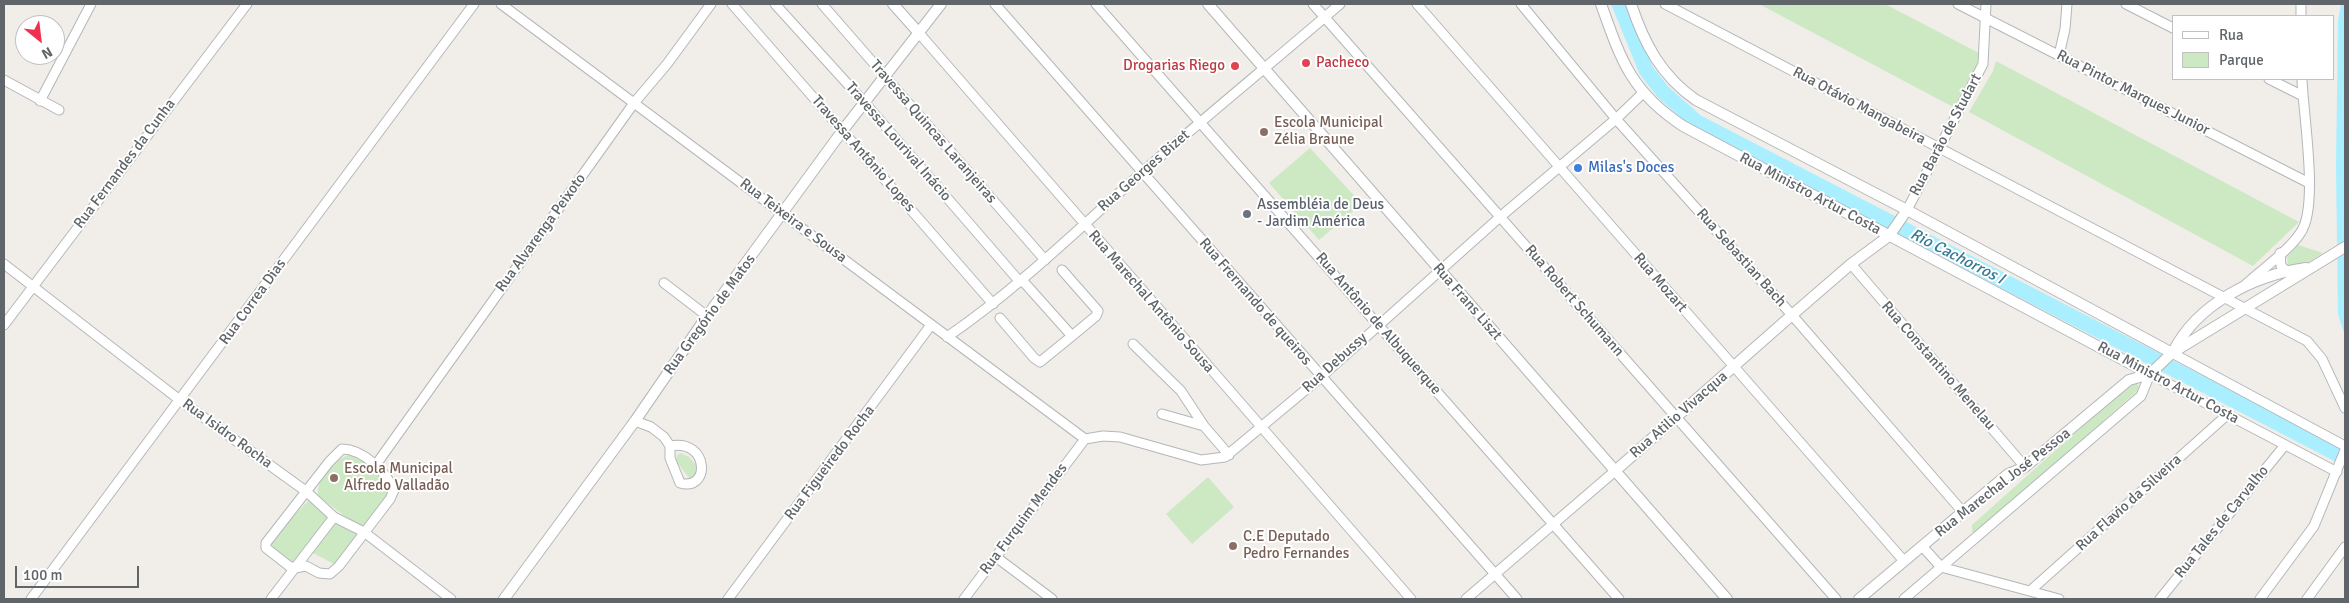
<!DOCTYPE html>
<meta charset="utf-8">
<style>
body{margin:0}
#map{position:relative;width:2349px;height:603px;overflow:hidden;background:#f1ede8;font-family:Signika,sans-serif}
canvas{display:block}
.frame{position:absolute;inset:0;border:5px solid #5f6568;pointer-events:none}
.legend{position:absolute;left:2172px;top:15px;width:162px;height:65px;box-sizing:border-box;background:#fff;border:1px solid #bfc1c3;margin:0;padding:6px 9px;list-style:none;font-size:15px;color:#5f6568}
.legend li{display:flex;align-items:center;gap:10px;height:25px}
.legend b{width:25px;border:1px solid #bfc1c3}
.north{position:absolute;left:15px;top:15px;width:50px;height:50px;box-sizing:border-box;background:#fff;border:1px solid #bfc1c3;border-radius:50%;rotate:151deg;font-size:14px;font-weight:700;line-height:20px;text-align:center;color:#5f6568}
.north::after{content:'';display:block;margin:auto;width:18px;height:22px;background:#f02f51;clip-path:polygon(50% 0,100% 100%,50% 72%,0 100%)}
.scale{position:absolute;left:15px;top:566px;width:124px;height:22px;box-sizing:border-box;border:2px solid #5f6568;border-top:0;padding-left:6px;font-size:15px;line-height:18px;white-space:nowrap;color:#5f6568;-webkit-text-stroke:4px #fff;paint-order:stroke}
</style>
<div id="map">
<canvas width="2349" height="603"></canvas>
<div class="frame"></div>
<ul class="legend">
<li><b style="height:6px;background:#fff"></b>Rua</li>
<li><b style="height:14px;background:#cde9c4"></b>Parque</li>
</ul>
<div class="north">N</div>
<div class="scale">100 m</div>
</div>
<script>
const c = document.querySelector('canvas').getContext('2d');
c.lineJoin = 'round';
function fill(path, color) { c.fillStyle = color; c.fill(path, 'evenodd'); }
function strokePath(path, color, width, dash) { c.strokeStyle = color; c.lineWidth = width; c.lineCap = dash ? 'butt' : 'round'; c.setLineDash(dash || []); c.stroke(path); }
function drawText(font, color, halo, rows, align = 'center') {
  c.font = font + ' Signika,sans-serif'; c.lineWidth = 4; c.setLineDash([]); c.textBaseline = 'middle'; c.strokeStyle = halo; c.fillStyle = color; for (const [text, x, y, turn = 0] of rows) {
    c.save(); c.translate(x, y); c.rotate((+turn || 0) * Math.PI / 180); c.textAlign = isNaN(turn) ? turn : align; if (halo) c.strokeText(text, 0, 0); c.fillText(text, 0, 0); c.restore();
  }
}
const green = new Path2D(`
 M 1759,4 L 1885,4 L 1979,53 L 1976,71 L 1955,108 Z
 M 1996,61 L 2299,222 L 2253,266 L 1969,112 L 1993,71 Z
 M 1310,148 L 1362,204 L 1319,240 L 1269,183 Z
 M 2298,245 L 2323,253 C 2313,259 2299,271 2288,265 L 2287,257 Z
 M 2131,383 L 2137,383 L 2139,387 L 2138,390 L 1978,532 L 1972,532 L 1972,525 Z
 M 681,453 L 689,457 L 697,466 L 694,478 L 689,478 L 676,461 L 677,455 Z
 M 348,455 C 363,458 384,476 391,490 L 364,526 L 357,525 L 318,496 C 317,477 332,462 348,455 Z
 M 1208,477 L 1234,507 L 1192,544 L 1166,514 Z
 M 309,500 L 328,517 L 292,563 L 269,547 L 273,537 Z
 M 339,523 L 356,533 L 357,535 L 336,565 L 311,552 L 333,525 Z`);
const water = new Path2D(`
 M 2341,4 L 2345,4 L 2345,336 L 2338,314 L 2336,167 L 2338,21 Z`);
const river = new Path2D(`
 M 1619,4 L 1646,70 L 1663,92 L 1697,122 L 2345,458`);
const minor = new Path2D(`
 M 501,4 L 1085,439
 M 732,4 L 993,304
 M 775,4 L 864,102 L 1020,282
 M 822,4 L 1045,260
 M 995,4 L 1517,599
 M 1096,4 L 1619,599
 M 1313,4 L 1836,599
 M 1417,4 L 1904,561
 M 1521,4 L 1616,119 L 1792,315 L 1962,511
 M 1665,4 L 2307,341 L 2322,359 L 2345,408
 M 1958,4 L 2309,183
 M 2126,4 L 2173,28
 M 2301,4 L 2301,16
 M 918,32 L 1411,599
 M 2059,55 L 2065,29 L 2067,4
 M 2269,79 L 2303,96
 M 4,80 L 59,110
 M 40,101 L 91,4
 M 1907,210 L 1983,64 L 1986,4
 M 2280,253 L 2281,266 L 2291,275
 M 4,264 L 181,401 L 307,492 L 334,517 L 364,532 L 451,599
 M 1851,264 L 2025,467
 M 1062,270 L 1098,311 L 1096,316 L 1072,336
 M 664,283 L 707,316
 M 2245,285 C 2262,269 2289,251 2301,232 C 2319,205 2303,114 2302,79
 M 1000,318 L 1034,358 L 1040,362 L 1072,336 L 1022,280
 M 4,325 L 247,4
 M 947,337 C 1016,290 1076,231 1138,176 C 1205,117 1273,62 1340,4
 M 1133,344 L 1181,391 L 1204,426
 M 2172,353 L 2345,446
 M 1162,414 L 1204,426 L 1229,455
 M 635,421 L 651,427 L 664,437 L 670,446 L 670,458 L 680,483 C 711,492 709,438 670,446
 M 1085,439 L 1103,436 L 1120,437 L 1201,460 L 1225,457 L 1321,377 L 1500,217 L 1616,119 L 1643,93
 M 342,449 C 363,449 386,472 394,490 L 390,499 L 339,566 L 330,574 L 319,573 L 306,566 L 295,568 L 289,566 L 266,548 L 266,543 L 329,462 Z
 M 375,466 L 634,103 L 667,64 L 711,4
 M 1922,546 L 1941,567 L 2059,599
 M 996,557 L 1052,599
 M 2030,591 L 2227,415
 M 31,599 L 474,4
 M 271,599 L 334,517
 M 728,599 L 931,325
 M 964,599 L 1085,439
 M 1466,599 L 1615,471
 M 1904,599 L 2141,396 L 2150,374 L 2337,472
 M 2160,599 L 2285,445
 M 2260,599 L 2314,526 L 2345,450
 M 2307,599 L 2345,547`);
const tertiary = new Path2D(`
 M 893,4 L 918,32
 M 1208,4 L 1727,599
 M 1601,4 C 1621,60 1631,92 1683,126 L 2150,374
 M 1631,4 C 1644,43 1661,76 1696,100 L 1907,210 L 2172,353
 M 2173,352 C 2197,304 2254,275 2306,268
 M 1615,471 L 1792,315 L 1851,264 L 1889,236 L 1907,210
 M 504,599 L 635,421 L 707,316 L 843,130 L 941,4
 M 1859,599 L 2008,474 L 2025,467 L 2129,380 L 2150,374 L 2172,353 L 2345,247`);
const markers = [
 [1306,63,5,"#e0444e"],
 [1235,66,5,"#e0444e"],
 [1264,132,5,"#8d6e63"],
 [1578,168,5,"#3f7fe0"],
 [1247,214,5,"#6b7280"],
 [334,478,5,"#8d6e63"],
 [1233,546,5,"#8d6e63"]
];
const healthNames = [
 ["Pacheco",1316,63],
 ["Drogarias Riego",1225,66,"right"]
];
const streetNames = [
 ["Rua Pintor Marques Junior",2133,93,27],
 ["Rua Otávio Mangabeira",1859,106,28],
 ["Travessa Quincas Laranjeiras",933,132,49],
 ["Rua Barão de Studart",1946,135,-62],
 ["Travessa Lourival Inácio",898,142,49],
 ["Travessa Antônio Lopes",863,154,49],
 ["Rua Fernandes da Cunha",125,164,-53],
 ["Rua Georges Bizet",1144,171,-41],
 ["Rua Ministro Artur Costa",1810,194,28],
 ["Rua Teixeira e Sousa",793,221,37],
 ["Rua Alvarenga Peixoto",541,233,-54],
 ["Rua Sebastian Bach",1741,258,48],
 ["Rua Mozart",1660,283,49],
 ["Rua Robert Schumann",1574,301,49],
 ["Rua Correa Dias",253,302,-54],
 ["Rua Marechal Antônio Sousa",1151,302,49],
 ["Rua Frernando de queiros",1255,302,49],
 ["Rua Frans Liszt",1467,302,49],
 ["Rua Gregório de Matos",710,315,-54],
 ["Rua Antônio de Albuquerque",1378,324,49],
 ["Rua Debussy",1335,363,-42],
 ["Rua Constantino Menelau",1938,366,49],
 ["Rua Ministro Artur Costa",2168,383,28],
 ["Rua Atilio Vivacqua",1679,415,-41],
 ["Rua Isidro Rocha",227,434,36],
 ["Rua Figueiredo Rocha",830,463,-53],
 ["Rua Marechal José Pessoa",2003,483,-38],
 ["Rua Flavio da Silveira",2129,503,-42],
 ["Rua Furquim Mendes",1024,519,-53],
 ["Rua Tales de Carvalho",2222,522,-51]
];
const educationNames = [
 ["Escola Municipal",1274,123],
 ["Zélia Braune",1274,140],
 ["Escola Municipal",344,469],
 ["Alfredo Valladão",344,486],
 ["C.E Deputado",1243,537],
 ["Pedro Fernandes",1243,554]
];
const shopNames = [
 ["Milas's Doces",1588,168]
];
const worshipNames = [
 ["Assembléia de Deus",1257,205],
 ["- Jardim América",1257,222]
];
const waterNames = [
 ["Rio Cachorros I",1957,257,27]
];
fill(green, '#cde9c4');
fill(water, '#aaefff');
strokePath(river, '#aaefff', 15);
strokePath(minor, '#b3b7ba', 11);
strokePath(tertiary, '#b3b7ba', 12);
strokePath(minor, '#fff', 9);
strokePath(tertiary, '#fff', 10);
for (const [x, y, r, color] of markers) { const dot = new Path2D(); dot.arc(x, y, r, 0, 2 * Math.PI); c.fillStyle = color; c.fill(dot); strokePath(dot, '#fff', 2); }
drawText('15px', '#be3a42', '#fff', healthNames, 'left');
drawText('15px', '#5f6568', '#fff', streetNames);
drawText('15px', '#785e54', '#fff', educationNames, 'left');
drawText('15px', '#366cbe', '#fff', shopNames, 'left');
drawText('15px', '#5b616d', '#fff', worshipNames, 'left');
drawText('italic 16px', '#367a92', '#fff', waterNames);
</script>
